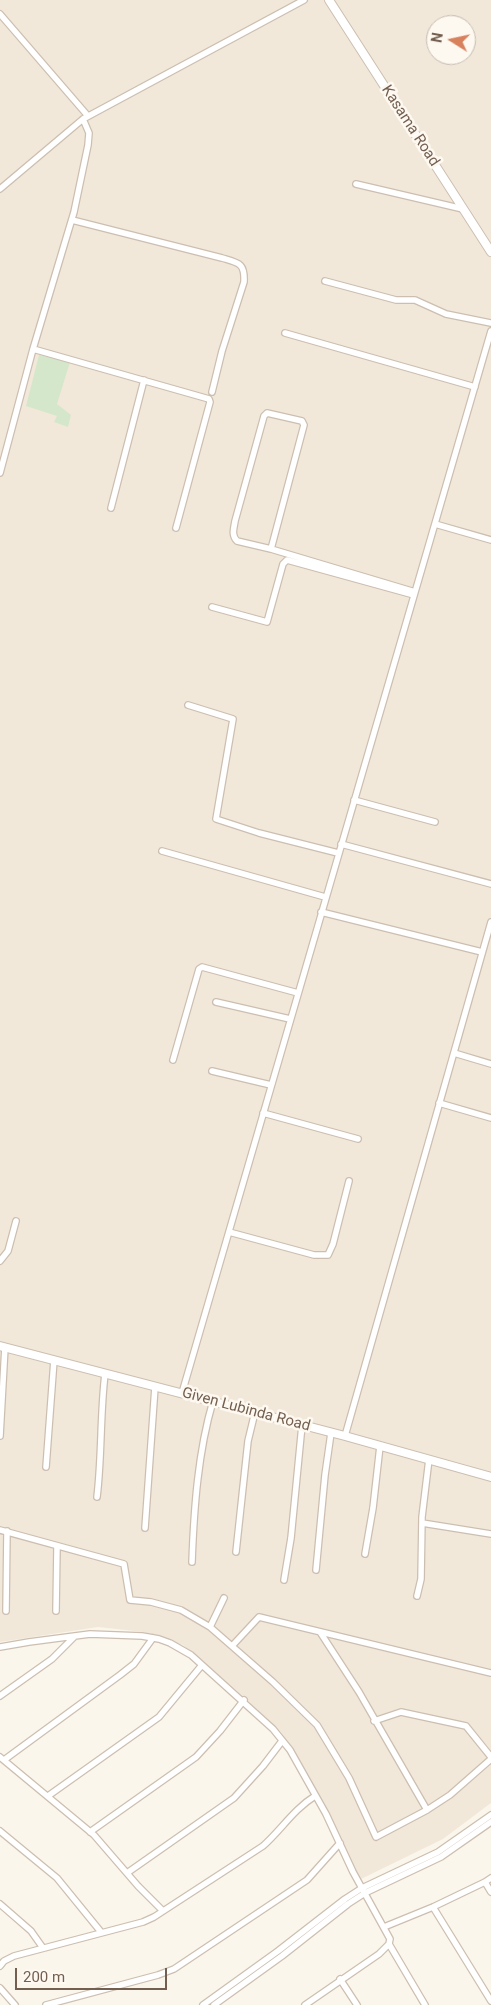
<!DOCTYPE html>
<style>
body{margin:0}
#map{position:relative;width:491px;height:2005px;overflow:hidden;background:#fbf6eb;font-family:Roboto,sans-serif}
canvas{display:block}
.north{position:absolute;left:426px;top:15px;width:50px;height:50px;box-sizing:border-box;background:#fdf9f1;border:1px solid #c6bbb1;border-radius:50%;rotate:280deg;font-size:14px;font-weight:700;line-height:20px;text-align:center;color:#735f50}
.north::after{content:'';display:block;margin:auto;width:18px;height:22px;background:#d7815d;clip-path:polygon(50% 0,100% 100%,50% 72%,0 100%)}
.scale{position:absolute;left:15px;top:1968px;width:152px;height:22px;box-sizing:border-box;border:2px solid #735f50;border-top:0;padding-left:6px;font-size:15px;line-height:18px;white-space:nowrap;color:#735f50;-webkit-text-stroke:4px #fdf9f1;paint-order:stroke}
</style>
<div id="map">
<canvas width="491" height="2005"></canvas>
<div class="north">N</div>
<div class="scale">200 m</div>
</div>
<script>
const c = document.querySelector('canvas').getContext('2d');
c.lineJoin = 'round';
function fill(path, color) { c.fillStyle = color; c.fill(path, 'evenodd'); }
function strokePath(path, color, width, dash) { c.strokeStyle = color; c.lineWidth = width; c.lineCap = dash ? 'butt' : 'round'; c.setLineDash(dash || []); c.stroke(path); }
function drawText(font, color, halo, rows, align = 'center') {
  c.font = font + ' Roboto,sans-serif'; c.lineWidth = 5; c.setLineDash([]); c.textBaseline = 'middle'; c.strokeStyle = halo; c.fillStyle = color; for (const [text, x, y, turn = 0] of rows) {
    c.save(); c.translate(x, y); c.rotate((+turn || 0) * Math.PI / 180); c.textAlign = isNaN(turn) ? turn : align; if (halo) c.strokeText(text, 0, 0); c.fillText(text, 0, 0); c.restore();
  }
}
const residential = new Path2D(`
 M 0,0 L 491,0 L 491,1803 L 443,1839 L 359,1880 L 316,1789 L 281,1732 L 236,1690 L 183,1645 L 143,1632 L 98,1627 L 0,1642 ZM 436,25 L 466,25 L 466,55 L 436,55 Z`);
const green = new Path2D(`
 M 39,355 L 70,362 L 57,404 L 71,415 L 68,427 L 54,422 L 57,416 L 26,406 Z`);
const minor = new Path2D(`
 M 0,14 L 88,116
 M 356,184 L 463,209
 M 0,189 L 83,119 L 304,0
 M 72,220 L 222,258 C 239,263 245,263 244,282 L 222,351 L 212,392
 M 325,281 L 396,300 L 415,300 L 446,314 L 491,323
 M 285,333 L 475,387
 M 33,349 L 209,399 L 210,402 L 176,528
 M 0,473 L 33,349 L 74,212 L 88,145 L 89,133 L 83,119
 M 111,508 L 144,380
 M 435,524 L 491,540
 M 271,549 L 304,425 L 302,421 L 267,413 L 264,416 L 235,521 C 234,528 231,535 237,541 L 271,549 L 415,592
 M 212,607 L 267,622 L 283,564 L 287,560 L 414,595
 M 188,705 L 233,719 L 216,819 L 259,833 L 338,853
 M 354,800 L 435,822
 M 341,844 L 491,884
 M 162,851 L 325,897
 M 321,912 L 482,952
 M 216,1002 L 290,1019
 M 454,1053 L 491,1064
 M 173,1060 L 199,969 L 202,967 L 298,993
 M 212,1071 L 271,1085
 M 439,1103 L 491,1118
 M 263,1113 L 358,1139
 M 229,1232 L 314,1255 L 328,1255 L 333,1244 L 349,1181
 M 0,1261 L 8,1251 L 16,1221
 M 182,1393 L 491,331
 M 0,1436 L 5,1347
 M 345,1436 L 491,922
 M 46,1467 L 54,1360
 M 97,1497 C 102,1456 100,1415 105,1374
 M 422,1523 L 491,1534
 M 145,1528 L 155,1387
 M 0,1530 L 124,1564 L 130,1600 L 151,1602 L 181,1610 L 210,1627 L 273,1682 L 317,1725 L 349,1778 L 376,1837 L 427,1810 L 450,1795 L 491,1759
 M 236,1552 L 248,1441 L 255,1412
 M 365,1554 L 373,1508 L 380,1446
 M 192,1562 C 194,1508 198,1452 213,1401
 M 316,1570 L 325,1475 L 331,1433
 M 284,1580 L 291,1538 L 302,1425
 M 417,1596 L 421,1579 L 422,1517 L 429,1459
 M 6,1611 L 7,1531
 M 56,1611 L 57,1547
 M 210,1627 L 224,1598
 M 320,1632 L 359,1692 L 427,1810
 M 232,1646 L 259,1617 L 491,1673
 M 0,1647 L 29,1642 L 90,1634 L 142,1636 L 159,1639 L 170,1643 L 191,1655 L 273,1729 L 290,1750 L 326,1814 L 353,1872 L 390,1939 L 389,1944 L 379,1954 L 305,2005
 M 0,1696 L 52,1659 L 74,1637
 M 374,1721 L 401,1712 L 466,1726 L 491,1757
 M 0,1757 L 94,1835 L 138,1886 L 163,1911
 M 4,1760 L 120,1675 L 134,1664 L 153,1638
 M 48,1796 L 159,1717 L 202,1665
 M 0,1831 L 57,1878 L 101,1932
 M 90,1832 L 196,1757 L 220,1731 L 244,1700
 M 127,1873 L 234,1798 L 263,1766 L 282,1741
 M 485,1882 L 491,1892
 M 0,1904 L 31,1931 L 43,1948
 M 433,1907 L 491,2001
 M 384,1927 L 433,1907 L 485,1882 L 491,1878
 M 389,1944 L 425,2005
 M 0,1966 L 4,1961 L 14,1956 L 143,1922 L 154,1917 L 263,1846 C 281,1830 294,1809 315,1796
 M 340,1979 L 357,2005
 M 0,1988 L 15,2005
 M 46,2005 L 158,1975 L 174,1969 L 307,1880 L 340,1843
 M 203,2005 L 278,1951 L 345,1899 L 362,1888 L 438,1852 L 491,1815
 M 214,2005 L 282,1956 L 348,1904 L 365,1893 L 441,1857 L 491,1822`);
const tertiary = new Path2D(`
 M 329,0 L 491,252
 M 0,1346 L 345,1436 L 491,1477`);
const streetNames = [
 ["Kasama Road",410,126,57],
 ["Given Lubinda Road",246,1410,15]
];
fill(residential, '#f2e8da');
fill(green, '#d4e7ca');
strokePath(minor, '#ccbfb1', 8);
strokePath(tertiary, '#ccbfb1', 10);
strokePath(minor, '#fff', 5.5);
strokePath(tertiary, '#fff', 8);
drawText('15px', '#735f50', '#fdf9f1', streetNames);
</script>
